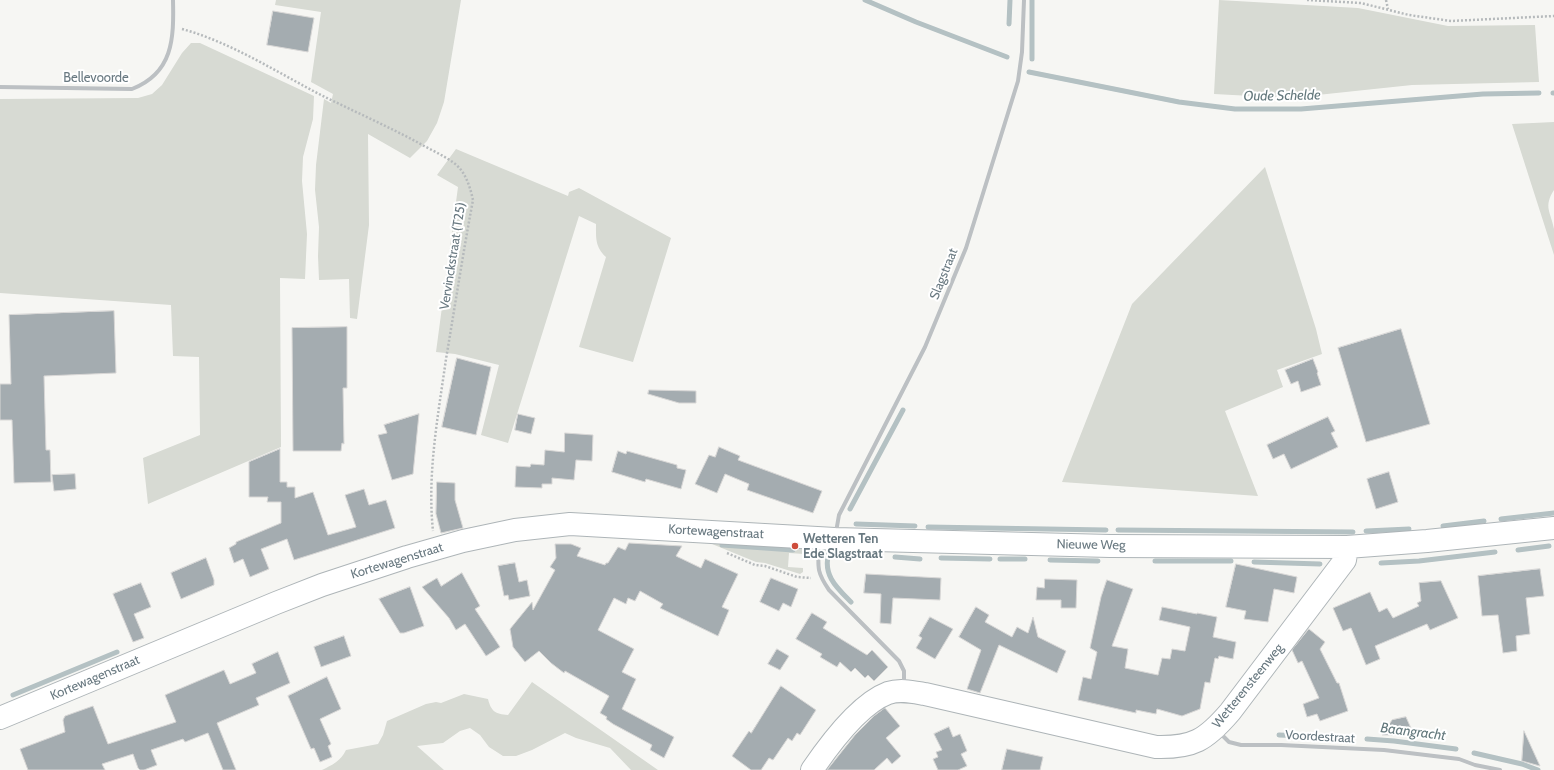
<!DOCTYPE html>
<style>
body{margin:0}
canvas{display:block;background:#f6f6f3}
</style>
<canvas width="1554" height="770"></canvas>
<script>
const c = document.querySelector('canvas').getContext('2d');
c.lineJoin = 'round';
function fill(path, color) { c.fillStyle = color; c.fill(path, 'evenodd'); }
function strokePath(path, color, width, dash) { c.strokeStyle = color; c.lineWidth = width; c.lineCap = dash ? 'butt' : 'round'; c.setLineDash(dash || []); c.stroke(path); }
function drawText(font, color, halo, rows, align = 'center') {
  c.font = font + ' Cabin,sans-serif'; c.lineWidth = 4; c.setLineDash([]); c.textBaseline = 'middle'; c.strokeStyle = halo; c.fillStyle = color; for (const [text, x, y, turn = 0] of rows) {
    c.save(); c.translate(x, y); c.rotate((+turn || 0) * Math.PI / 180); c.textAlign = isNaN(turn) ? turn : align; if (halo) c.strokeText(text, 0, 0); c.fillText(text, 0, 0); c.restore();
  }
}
const green = new Path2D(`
 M 276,0 L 461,0 L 444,102 L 437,123 L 427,141 L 410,158 L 368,134 L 369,225 L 357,319 L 350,318 L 349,279 L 319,280 L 318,256 L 319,227 L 315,190 L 316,165 L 324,99 L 331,103 L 333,94 L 311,82 L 321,12 L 275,5 Z
 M 1219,0 L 1358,8 L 1448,26 L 1535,25 L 1539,82 L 1412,85 L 1289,98 L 1214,94 Z
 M 191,43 L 200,43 L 314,96 L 313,119 L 303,157 L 302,181 L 307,234 L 305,279 L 280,278 L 281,447 L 148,504 L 143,458 L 200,435 L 199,357 L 173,356 L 171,305 L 0,293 L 0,99 L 138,98 L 152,94 L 162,85 L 182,53 Z
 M 1554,122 L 1554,190 C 1543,207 1551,212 1554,229 C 1554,238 1554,247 1554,255 L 1512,124 Z
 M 456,149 L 568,196 L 569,192 L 579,188 L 671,238 L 633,362 L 579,347 L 606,257 C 595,247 596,238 596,224 L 579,216 L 508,443 L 481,435 L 499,365 L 455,354 L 436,352 L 458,187 L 437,175 Z
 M 1265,167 L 1316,329 L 1322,354 L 1277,370 L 1283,387 L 1225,411 L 1258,496 L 1062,482 L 1132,304 Z
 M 713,542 L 806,548 L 804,554 L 789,553 L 788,567 L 803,568 L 803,572 L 800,574 L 765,563 L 756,562 L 712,544 Z
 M 532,682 L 658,770 L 631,770 L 610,748 L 576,738 L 565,733 L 532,750 L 516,756 L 503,756 L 489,747 L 480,735 L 470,728 L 460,731 L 443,743 L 417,746 L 444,770 L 322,770 C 332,765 341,761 346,750 L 378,744 L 383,735 L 387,721 L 426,704 L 436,702 L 441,703 L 464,694 L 488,699 C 491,711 495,714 508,715 Z`);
const stream = new Path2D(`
 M 865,0 L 916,22 L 1007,57
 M 1009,24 L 1010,0
 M 1032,59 L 1032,0
 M 1029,72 L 1179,102 L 1235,109 L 1301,109 L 1483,94 L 1539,93
 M 1553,93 L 1554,93
 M 850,509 L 903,410
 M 1501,519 L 1554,513
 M 856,524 L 915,526
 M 1443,526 L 1484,521
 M 928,527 L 1106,530
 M 1118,530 L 1353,532
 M 1366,531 L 1409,529
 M 722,545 L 793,550
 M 1518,550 L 1549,546
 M 895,557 L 920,559
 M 941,558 L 990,559
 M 1000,559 L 1025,559
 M 1050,560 L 1098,561
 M 1155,561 L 1231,561
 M 1254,562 L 1320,564
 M 1381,563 L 1419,561 L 1495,552
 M 851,602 C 837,588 822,575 829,552 L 880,556
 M 13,695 L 117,652
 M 1279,735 L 1349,738
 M 1367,739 L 1394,741 L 1456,749
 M 1474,753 L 1522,764 L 1538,770`);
const building = new Path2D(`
 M 273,11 L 314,18 L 308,52 L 267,45 Z
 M 114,311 L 116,373 L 44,376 L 46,450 L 50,450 L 51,482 L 14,483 L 12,420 L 0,420 L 0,384 L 11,384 L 9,315 Z
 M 347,327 L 347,388 L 343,388 L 344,444 L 342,443 L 341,451 L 293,451 L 292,328 Z
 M 1401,329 L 1430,424 L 1366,442 L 1338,348 Z
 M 457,358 L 491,367 L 476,435 L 442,427 Z
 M 1313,359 L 1318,372 L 1317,373 L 1321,385 L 1301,392 L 1298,381 L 1291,384 L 1285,370 Z
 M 649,390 L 696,391 L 696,403 L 679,403 L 648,394 Z
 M 419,414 L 413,474 L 392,480 L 378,435 L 387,433 L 384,425 Z
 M 518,414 L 535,418 L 531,434 L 515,430 Z
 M 1328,417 L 1335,431 L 1331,433 L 1338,447 L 1291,469 L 1284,454 L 1273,459 L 1267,445 Z
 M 565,433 L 593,435 L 592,461 L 576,460 L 574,480 L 552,478 L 552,484 L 542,484 L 542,488 L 515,487 L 516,466 L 530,467 L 531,464 L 544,465 L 545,450 L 564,452 Z
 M 719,447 L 740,456 L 738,460 L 822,491 L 813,513 L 747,490 L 749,484 L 725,474 L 717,493 L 695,484 L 709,455 L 715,457 Z
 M 280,449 L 280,482 L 287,482 L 287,487 L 295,487 L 295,498 L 313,492 L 328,535 L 356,527 L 345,495 L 364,489 L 369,505 L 386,500 L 395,528 L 294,560 L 287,539 L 261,549 L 269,569 L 250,577 L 243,559 L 234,563 L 229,548 L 236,544 L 236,542 L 281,523 L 281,502 L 267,502 L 268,497 L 249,497 L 249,462 Z
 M 618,451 L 626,454 L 627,451 L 677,465 L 677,468 L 686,470 L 681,489 L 646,479 L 645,482 L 612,472 Z
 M 1389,472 L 1398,502 L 1376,509 L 1367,479 Z
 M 75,474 L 76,489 L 54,491 L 52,475 Z
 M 437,482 L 455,483 L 455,500 L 463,528 L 441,533 L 436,514 Z
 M 629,543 L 682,546 L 676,556 L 701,568 L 705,559 L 738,574 L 722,607 L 729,610 L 718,636 L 660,608 L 663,604 L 640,591 L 635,601 L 628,598 L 626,604 L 614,598 L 598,630 L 634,649 L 622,672 L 636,679 L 622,709 L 674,737 L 664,758 L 650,750 L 652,745 L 613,724 L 606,719 L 607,717 L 600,713 L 609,696 L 565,671 L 564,673 L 551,663 L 539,651 L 525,662 L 513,647 L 510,629 L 532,602 L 533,610 L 555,570 L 550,567 L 556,558 L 555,544 L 571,544 L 581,548 L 577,556 L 605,565 L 606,563 L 608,563 L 618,547 L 625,550 Z
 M 206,558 L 214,580 L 214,585 L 181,599 L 171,573 Z
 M 515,563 L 519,582 L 527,580 L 530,596 L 509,600 L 508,595 L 504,596 L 498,566 Z
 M 1236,564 L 1297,577 L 1294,593 L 1274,589 L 1268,622 L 1244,619 L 1246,611 L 1226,607 Z
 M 1540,569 L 1544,596 L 1526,598 L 1530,634 L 1516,636 L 1517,651 L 1503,653 L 1498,615 L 1482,616 L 1478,576 Z
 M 462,573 L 480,606 L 475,609 L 500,647 L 486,656 L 465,624 L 456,630 L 449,618 L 422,587 L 437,578 L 441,586 Z
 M 866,574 L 941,578 L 940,600 L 893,598 L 891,624 L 880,623 L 881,594 L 864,593 Z
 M 771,578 L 798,589 L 791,607 L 783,603 L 779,611 L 760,602 Z
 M 1045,579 L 1077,580 L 1076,608 L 1061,608 L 1061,600 L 1036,600 L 1037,587 L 1044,588 Z
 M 1107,580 L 1133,589 L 1112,646 L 1128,649 L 1125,668 L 1158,675 L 1162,658 L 1170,659 L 1172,649 L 1185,651 L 1190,627 L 1159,620 L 1162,607 L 1197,614 L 1197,613 L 1217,617 L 1213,637 L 1236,642 L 1233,659 L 1219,656 L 1218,659 L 1215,658 L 1210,683 L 1205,682 L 1200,709 L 1182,716 L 1157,709 L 1156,714 L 1136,710 L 1136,713 L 1078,700 L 1083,677 L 1091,679 L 1097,652 L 1090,648 L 1101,597 Z
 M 1441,581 L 1458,618 L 1430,630 L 1427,624 L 1375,646 L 1380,659 L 1366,665 L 1351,628 L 1343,631 L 1333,608 L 1370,592 L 1379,612 L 1387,608 L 1393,618 L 1419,606 L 1417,603 L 1421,601 L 1419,583 Z
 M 141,583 L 151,607 L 134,614 L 144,638 L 133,642 L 113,594 Z
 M 410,587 L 424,626 L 404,633 L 400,633 L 379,599 Z
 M 976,607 L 989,615 L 985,622 L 1012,637 L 1017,627 L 1028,633 L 1033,617 L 1038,637 L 1066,651 L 1057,673 L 999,645 L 980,693 L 967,689 L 981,650 L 959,637 Z
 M 812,613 L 827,622 L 823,628 L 867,655 L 872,650 L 888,667 L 874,681 L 868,675 L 865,678 L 855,668 L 851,672 L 840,662 L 837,667 L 820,657 L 822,654 L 796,639 Z
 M 930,617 L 953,629 L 935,659 L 916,648 L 922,638 L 919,636 Z
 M 1309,629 L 1325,642 L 1320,649 L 1337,683 L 1339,683 L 1348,711 L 1320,721 L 1317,714 L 1307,717 L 1303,704 L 1319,698 L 1302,661 L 1298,663 L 1292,650 Z
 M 344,636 L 351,656 L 321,667 L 314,647 Z
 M 777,649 L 789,656 L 780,670 L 768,664 Z
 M 278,652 L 290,683 L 256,698 L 259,705 L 217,723 L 236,770 L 223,770 L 208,733 L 185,742 L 183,739 L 151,750 L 157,765 L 144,770 L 140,770 L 138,768 L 133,754 L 102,764 L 105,770 L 28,770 L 20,749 L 65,732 L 63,720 L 65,716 L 93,706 L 108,744 L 176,722 L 165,695 L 224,670 L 230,684 L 256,673 L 252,664 Z
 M 327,677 L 341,709 L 320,719 L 331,744 L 328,746 L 332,757 L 320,762 L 314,748 L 311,749 L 288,696 Z
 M 781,686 L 816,710 L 800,735 L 797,733 L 792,741 L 788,738 L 773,760 L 769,758 L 761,770 L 751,770 L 732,756 L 749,731 L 751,733 Z
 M 885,708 L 900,726 L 886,738 L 901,756 L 892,764 L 887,758 L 874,770 L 827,770 L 855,735 L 874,716 Z
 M 1406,717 L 1414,735 L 1382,735 L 1392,720 Z
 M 949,727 L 953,737 L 960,734 L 967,751 L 961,754 L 967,766 L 958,770 L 938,770 L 933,759 L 938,757 L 936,752 L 942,750 L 934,734 Z
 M 1524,731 L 1540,766 L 1522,761 Z
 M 1007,749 L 1043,757 L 1040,770 L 1002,770 Z`);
const path = new Path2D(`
 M 1307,0 L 1361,3 L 1409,15 L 1451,21 L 1554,16
 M 1386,0 L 1388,9
 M 182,29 C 230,42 275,71 319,94 C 351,110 385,125 417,142 C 429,149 443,155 454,163 C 466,172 470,187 473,200 C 463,253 455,306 446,359 C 438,416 427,474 433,531
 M 727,553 L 755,565 L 765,566 L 797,577 L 811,578`);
const street = new Path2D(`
 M 0,87 L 132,89 C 173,73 174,39 173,0
 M 836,532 L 839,515 L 925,347 L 966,248 L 1018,81 L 1022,52 L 1024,0
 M 819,544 C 818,567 816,571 829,590 L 899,661 L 904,671 L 904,684
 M 1220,733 L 1229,742 L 1241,745 L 1281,745 L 1384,750 L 1459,759 L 1475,765 L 1500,770`);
const secondary = new Path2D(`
 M 0,718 L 276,603 L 322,585 L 407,557 L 463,541 L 515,530 L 570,524 L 835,539 L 1110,546 L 1347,547 L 1427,541 L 1554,528
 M 812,770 C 829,745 859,704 888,693 C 900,689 913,692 925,694 L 1156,747 C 1193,748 1206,740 1230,712 L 1345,560 L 1347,547`);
const markers = [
 [795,546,4,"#ce4c3b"]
];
const streetNames = [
 ["Bellevoorde",96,78],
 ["Vervinckstraat (T25)",453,256,-81],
 ["Slagstraat",944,274,-68],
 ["Kortewagenstraat",716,532,3],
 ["Nieuwe Weg",1091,545,1],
 ["Kortewagenstraat",397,561,-17],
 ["Kortewagenstraat",95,678,-23],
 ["Wetterensteenweg",1248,686,-51],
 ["Voordestraat",1320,737,3]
];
const poiNames = [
 ["Wetteren Ten",803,539],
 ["Ede Slagstraat",803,554]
];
const waterNames = [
 ["Oude Schelde",1282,96,-1],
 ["Baangracht",1413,732,7]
];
fill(green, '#d7dad3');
strokePath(stream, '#b4c1c3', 5);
fill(building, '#a4acb0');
strokePath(building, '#d8d7d6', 1);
strokePath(secondary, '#aeb5b8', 24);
strokePath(path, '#b6babc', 2.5, [2, 2]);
strokePath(street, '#bcc0c3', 4);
strokePath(secondary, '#fff', 22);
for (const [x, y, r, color] of markers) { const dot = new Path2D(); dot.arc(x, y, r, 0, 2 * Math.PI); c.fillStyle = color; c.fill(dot); strokePath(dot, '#fff', 1.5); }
drawText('13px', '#697981', '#fff', streetNames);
drawText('bold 13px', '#697981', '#fff', poiNames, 'left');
drawText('italic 14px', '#64797d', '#fff', waterNames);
</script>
